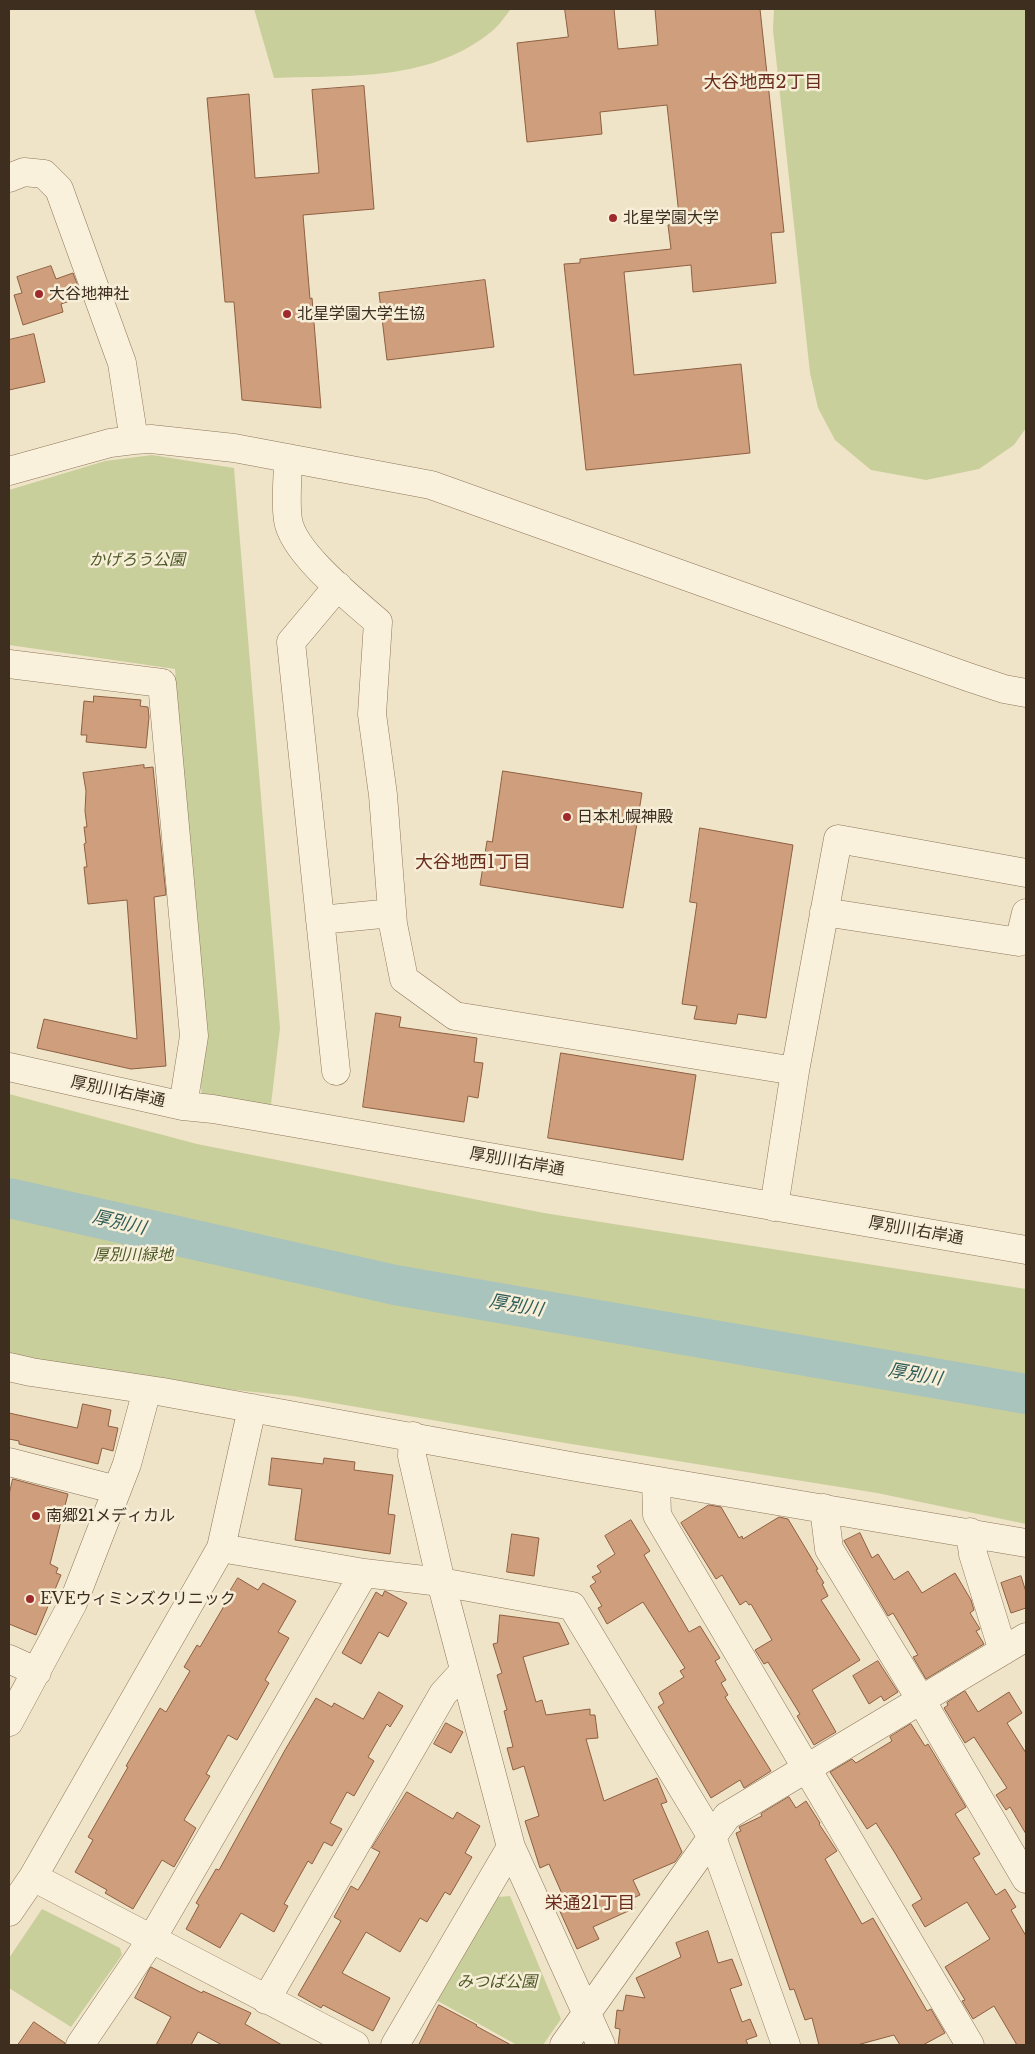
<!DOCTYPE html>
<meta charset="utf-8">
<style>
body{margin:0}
#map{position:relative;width:1035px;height:2054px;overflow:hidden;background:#f0e4c8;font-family:"Libre Baskerville",serif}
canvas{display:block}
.frame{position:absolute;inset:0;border:10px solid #3d2e20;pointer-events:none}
</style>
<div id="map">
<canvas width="1035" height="2054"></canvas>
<div class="frame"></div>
</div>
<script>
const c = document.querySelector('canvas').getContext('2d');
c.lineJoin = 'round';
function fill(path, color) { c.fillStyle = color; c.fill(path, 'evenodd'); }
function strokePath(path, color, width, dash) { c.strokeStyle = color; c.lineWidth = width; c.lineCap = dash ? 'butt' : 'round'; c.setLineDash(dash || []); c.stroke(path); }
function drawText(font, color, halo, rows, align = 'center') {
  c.font = font + ' "Libre Baskerville","Noto Sans JP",serif'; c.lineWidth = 5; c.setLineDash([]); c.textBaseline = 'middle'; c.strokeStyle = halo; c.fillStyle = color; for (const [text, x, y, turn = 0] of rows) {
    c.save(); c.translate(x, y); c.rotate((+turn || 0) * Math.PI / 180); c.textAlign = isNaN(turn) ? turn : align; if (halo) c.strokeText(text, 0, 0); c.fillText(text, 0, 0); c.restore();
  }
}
const green = new Path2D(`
 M 254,9 L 511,9 C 505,16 499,26 491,32 C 429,82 350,75 274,78 Z
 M 774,9 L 1026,9 L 1026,428 L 1014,445 L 979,469 L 926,480 L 871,470 L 835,440 L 818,408 L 810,373 L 773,30 Z
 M 152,455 L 234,468 L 280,1028 L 270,1113 L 202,1101 L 175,669 L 9,645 L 9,490 L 105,461 Z
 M 9,1094 L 197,1144 L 544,1213 L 1026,1289 L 1026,1524 L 877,1493 L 565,1443 L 293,1396 L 117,1378 L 9,1354 Z
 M 510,1896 L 561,2019 L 543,2045 L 517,2045 L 436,2000 L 436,1994 L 498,1897 Z
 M 42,1909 L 120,1948 L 122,1955 L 71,2027 L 9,1988 L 9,1958 Z`);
const river = new Path2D(`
 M 9,1198 L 395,1285 L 1026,1394`);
const building = new Path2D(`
 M 565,9 L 614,9 L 618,49 L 658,45 L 655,9 L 760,9 L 784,232 L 771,233 L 776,283 L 693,292 L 691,265 L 624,272 L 634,375 L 741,364 L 750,453 L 586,470 L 564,264 L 580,263 L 580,259 L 671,249 L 668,225 L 680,224 L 667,105 L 600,112 L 602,134 L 527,142 L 517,43 L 568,37 Z
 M 364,86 L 374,209 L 303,215 L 310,299 L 312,298 L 321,408 L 242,400 L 234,302 L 225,302 L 207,98 L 249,94 L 255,178 L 319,173 L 312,90 Z
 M 51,266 L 56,279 L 73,273 L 82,297 L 61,304 L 63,312 L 23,325 L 14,295 L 22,293 L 17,277 Z
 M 485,280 L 494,347 L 387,360 L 379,293 Z
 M 34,334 L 45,382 L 9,390 L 9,340 Z
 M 94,696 L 141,700 L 140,706 L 148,707 L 149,717 L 146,748 L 86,742 L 87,735 L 81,735 L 84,701 L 93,702 Z
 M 144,765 L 144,768 L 153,767 L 166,895 L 154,897 L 166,1066 L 131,1069 L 37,1048 L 44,1019 L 137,1039 L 127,900 L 88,904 L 84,867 L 87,867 L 84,844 L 86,843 L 84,827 L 87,827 L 85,811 L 86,791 L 83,773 Z
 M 503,771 L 642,793 L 623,908 L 480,885 L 487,841 L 492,842 Z
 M 700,828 L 793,845 L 766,1018 L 738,1014 L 736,1024 L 694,1019 L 697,1006 L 682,1004 L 697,903 L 690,902 Z
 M 376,1013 L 401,1017 L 399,1027 L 477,1038 L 474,1062 L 483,1063 L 478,1098 L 468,1096 L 464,1122 L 363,1107 Z
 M 561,1053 L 696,1075 L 683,1160 L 548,1138 Z
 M 83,1404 L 111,1410 L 108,1426 L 118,1428 L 113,1451 L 102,1448 L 98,1464 L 19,1444 L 19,1441 L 9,1439 L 9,1413 L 77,1428 Z
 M 272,1458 L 323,1464 L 324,1458 L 355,1462 L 354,1470 L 393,1475 L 388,1514 L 395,1515 L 390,1554 L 295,1540 L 302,1489 L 269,1485 Z
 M 13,1479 L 68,1494 L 50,1564 L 58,1568 L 56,1573 L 61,1575 L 36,1635 L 9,1624 L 9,1495 Z
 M 709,1505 L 721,1507 L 739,1538 L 742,1536 L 743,1539 L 779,1517 L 788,1519 L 818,1569 L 816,1570 L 824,1583 L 822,1584 L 828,1596 L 821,1600 L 860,1660 L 812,1690 L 836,1732 L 814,1745 L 797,1716 L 800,1714 L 768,1662 L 764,1664 L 755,1650 L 772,1640 L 751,1604 L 749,1605 L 746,1601 L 740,1605 L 722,1575 L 716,1579 L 681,1523 Z
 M 631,1520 L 650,1551 L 644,1555 L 689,1632 L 700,1626 L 720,1658 L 715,1661 L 726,1680 L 721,1683 L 728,1695 L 725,1697 L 771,1771 L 744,1788 L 740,1780 L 711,1798 L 658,1707 L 664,1703 L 659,1693 L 684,1677 L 680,1671 L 685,1668 L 643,1602 L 607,1624 L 598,1608 L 602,1606 L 590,1586 L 596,1582 L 592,1577 L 601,1572 L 597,1566 L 615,1554 L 605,1536 Z
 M 860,1533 L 872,1558 L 878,1554 L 894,1580 L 908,1571 L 922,1593 L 955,1573 L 971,1600 L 974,1610 L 970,1613 L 980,1629 L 976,1631 L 984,1644 L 926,1679 L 913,1657 L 918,1655 L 893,1613 L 888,1616 L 844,1541 Z
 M 512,1534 L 539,1538 L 534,1576 L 507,1572 Z
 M 1021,1576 L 1026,1592 L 1026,1608 L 1011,1613 L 1001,1583 Z
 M 238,1578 L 258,1590 L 263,1583 L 296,1601 L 278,1632 L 289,1638 L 265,1680 L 269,1683 L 237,1740 L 228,1735 L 206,1774 L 210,1776 L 184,1820 L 196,1828 L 181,1855 L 174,1867 L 162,1860 L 133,1909 L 105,1893 L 107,1890 L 75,1872 L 93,1840 L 88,1837 L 128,1767 L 126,1766 L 160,1708 L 166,1712 L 190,1671 L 184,1667 L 197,1645 L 200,1647 L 231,1594 L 229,1593 Z
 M 385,1591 L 407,1603 L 388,1637 L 379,1632 L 361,1664 L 342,1653 L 376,1592 L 382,1596 Z
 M 500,1615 L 559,1623 L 569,1644 L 523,1657 L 536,1702 L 542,1700 L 546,1715 L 590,1709 L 590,1715 L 595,1715 L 598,1738 L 586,1739 L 604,1801 L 657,1778 L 667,1802 L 661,1804 L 682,1852 L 675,1862 L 633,1880 L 640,1895 L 631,1899 L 635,1908 L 593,1927 L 599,1939 L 577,1949 L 558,1907 L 566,1903 L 549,1864 L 540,1868 L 525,1821 L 539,1816 L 524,1766 L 513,1770 L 507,1748 L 513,1747 L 504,1711 L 507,1710 L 497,1675 L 502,1673 L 493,1644 L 497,1643 Z
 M 878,1661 L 898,1692 L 884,1701 L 881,1696 L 869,1704 L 853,1676 Z
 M 965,1691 L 978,1712 L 1009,1692 L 1022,1713 L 1007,1723 L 1026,1753 L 1026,1834 L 1010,1807 L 1006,1810 L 996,1795 L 1007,1788 L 974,1737 L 965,1743 L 944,1708 L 948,1705 L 947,1703 Z
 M 379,1692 L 403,1706 L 390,1727 L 387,1724 L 368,1757 L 374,1761 L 354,1796 L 347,1792 L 330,1823 L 342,1829 L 332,1846 L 324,1842 L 312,1864 L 308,1861 L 284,1904 L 288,1906 L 274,1932 L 241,1913 L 220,1948 L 186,1929 L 199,1905 L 196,1903 L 216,1869 L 219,1870 L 285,1750 L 316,1698 L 332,1707 L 334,1703 L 363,1719 Z
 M 446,1723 L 463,1732 L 451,1753 L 434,1744 Z
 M 911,1724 L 925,1746 L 928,1744 L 966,1807 L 955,1814 L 980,1854 L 973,1858 L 996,1895 L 1005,1889 L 1016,1907 L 1011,1910 L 1026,1936 L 1026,2045 L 1017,2045 L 994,2006 L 973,2019 L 962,2001 L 965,2000 L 945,1967 L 990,1939 L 967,1902 L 925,1927 L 912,1905 L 922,1899 L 895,1853 L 876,1823 L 867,1829 L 830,1772 L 852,1759 L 856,1763 L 892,1741 L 890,1737 Z
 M 407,1792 L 453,1819 L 457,1812 L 480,1826 L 465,1853 L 472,1857 L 450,1895 L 445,1892 L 427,1922 L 420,1918 L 400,1952 L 366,1932 L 342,1973 L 390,1998 L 373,2031 L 323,2005 L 321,2008 L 298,1995 L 341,1921 L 334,1917 L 351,1886 L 358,1890 L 363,1882 L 380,1852 L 372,1848 Z
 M 789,1797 L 796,1808 L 806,1801 L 820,1823 L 819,1824 L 837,1851 L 825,1859 L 862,1924 L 873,1918 L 927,2011 L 931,2009 L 945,2033 L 923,2045 L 900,2045 L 894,2035 L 857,2045 L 819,2045 L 812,2018 L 805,2020 L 794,1989 L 790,1990 L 736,1833 L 741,1831 L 739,1827 L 762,1816 L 761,1814 Z
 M 708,1931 L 718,1963 L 732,1959 L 742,1985 L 730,1989 L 742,2022 L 750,2019 L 757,2036 L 746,2040 L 748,2045 L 618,2045 L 620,2029 L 615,2028 L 617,2010 L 623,2011 L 626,1995 L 645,1998 L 636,1978 L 681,1957 L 676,1943 Z
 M 151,1967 L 202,1993 L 203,1991 L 251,2013 L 245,2024 L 282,2045 L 222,2045 L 198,2032 L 191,2045 L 156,2045 L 171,2017 L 135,1998 Z
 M 439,2005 L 477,2025 L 476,2026 L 511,2045 L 419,2045 Z
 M 34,2022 L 65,2043 L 65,2045 L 18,2045 Z`);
const minor = new Path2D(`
 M 9,178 L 24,172 L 44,174 L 59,189 L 122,363 L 134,440
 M 288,458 C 288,478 285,501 288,520 C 293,553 353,600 378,622 L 372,714 L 383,795 L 393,924 L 404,979 L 455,1016 L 795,1071
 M 9,471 L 110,443 L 134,440 L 151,439 L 234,448 L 431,485 L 968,677 L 1004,689 L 1026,693
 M 9,664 L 162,683 L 194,1036 L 183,1106
 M 824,912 L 1019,942 L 1026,913
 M 320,920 L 392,913
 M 9,1067 L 183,1106 L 213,1109 L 1026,1250
 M 336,1071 L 291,642 L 338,586
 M 774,1207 L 795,1071 L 838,839 L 1026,873
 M 9,1367 L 31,1372 L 163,1392 L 576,1467 L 1026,1543
 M 413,1436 L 412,1456 L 441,1582 L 511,1847 L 601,2045
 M 9,1462 L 117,1490
 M 656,1481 L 657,1515 L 970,2045
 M 824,1508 L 829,1549 L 921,1700 L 1026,1879
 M 970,1532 L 973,1554 L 1003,1651
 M 221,1548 L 364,1573 L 441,1582 L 572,1606 L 712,1837 L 727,1816 L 1026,1637
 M 9,1659 L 37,1672
 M 9,1722 L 73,1603 L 127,1464 L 147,1390
 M 33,1877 L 355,2045
 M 9,1912 L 33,1877 L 221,1548 L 252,1408
 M 266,2000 L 443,1694 L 464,1671
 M 80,2045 L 151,1940 L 364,1573
 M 395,2045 L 511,1847
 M 564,2045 L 712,1837 L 786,2045`);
const markers = [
 [613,218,5,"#9e2a2b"],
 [39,294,5,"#9e2a2b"],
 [287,314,5,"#9e2a2b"],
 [567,817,5,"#9e2a2b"],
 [36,1516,5,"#9e2a2b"],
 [30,1599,5,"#9e2a2b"]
];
const poiNames = [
 ["北星学園大学",623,218],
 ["大谷地神社",49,294],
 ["北星学園大学生協",297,314],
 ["日本札幌神殿",577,817],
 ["南郷21メディカル",46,1516],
 ["EVEウィミンズクリニック",40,1599]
];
const parkNames = [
 ["かげろう公園",137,560],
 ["厚別川緑地",133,1255],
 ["みつば公園",497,1982]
];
const streetNames = [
 ["厚別川右岸通",118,1092,12],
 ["厚別川右岸通",517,1162,10],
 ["厚別川右岸通",916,1231,10]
];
const neighbourhoodNames = [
 ["大谷地西2丁目",763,83],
 ["大谷地西1丁目",473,863],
 ["栄通21丁目",590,1904]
];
const waterNames = [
 ["厚別川",119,1223,13],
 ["厚別川",516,1306,10],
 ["厚別川",915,1375,10]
];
fill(green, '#c9cf9b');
strokePath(river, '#a9c4bc', 40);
fill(building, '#cf9f7d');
strokePath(building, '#8d5f41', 1);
strokePath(minor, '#8d765c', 29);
strokePath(minor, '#faf1dc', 28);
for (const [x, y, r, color] of markers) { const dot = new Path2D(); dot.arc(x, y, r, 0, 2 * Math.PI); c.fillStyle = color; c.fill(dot); strokePath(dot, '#f7eed8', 2); }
drawText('16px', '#3d2e20', '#f7eed8', poiNames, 'left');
drawText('italic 16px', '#4d5a26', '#f7eed8', parkNames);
drawText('16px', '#3d2e20', '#f7eed8', streetNames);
drawText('18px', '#6b2e1e', '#f7eed8', neighbourhoodNames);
drawText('italic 18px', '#2f5d5a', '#f7eed8', waterNames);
</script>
